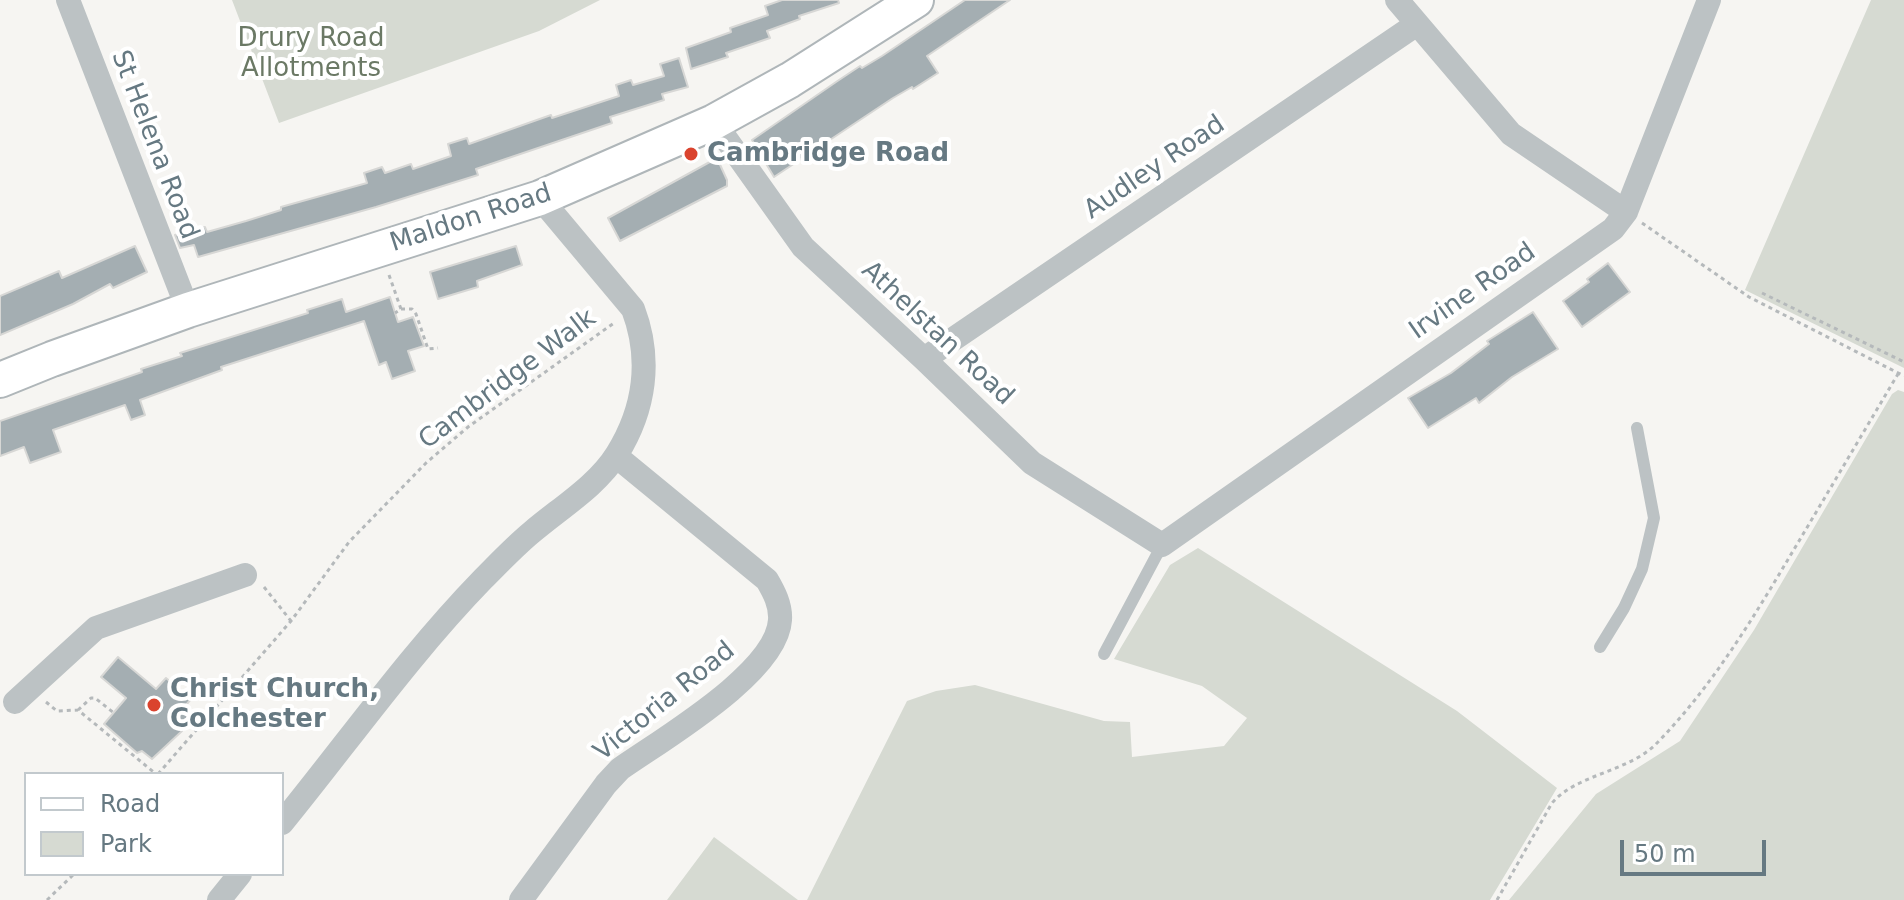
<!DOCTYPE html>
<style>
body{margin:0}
#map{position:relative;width:1904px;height:900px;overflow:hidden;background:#f6f5f2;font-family:"DejaVu Sans",sans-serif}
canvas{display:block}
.legend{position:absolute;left:24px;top:772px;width:260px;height:104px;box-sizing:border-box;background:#fff;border:2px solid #c2c9cd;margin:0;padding:10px 14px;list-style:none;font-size:24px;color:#667982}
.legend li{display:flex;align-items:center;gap:16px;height:40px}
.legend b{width:40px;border:2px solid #c2c9cd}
.scale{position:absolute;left:1620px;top:840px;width:146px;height:36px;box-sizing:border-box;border:4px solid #667982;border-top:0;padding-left:10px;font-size:24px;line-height:28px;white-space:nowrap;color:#667982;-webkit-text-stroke:6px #fff;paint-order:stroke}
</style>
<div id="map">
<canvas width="1904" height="900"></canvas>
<ul class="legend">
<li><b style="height:10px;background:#fff"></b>Road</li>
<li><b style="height:22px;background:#d6dad2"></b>Park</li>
</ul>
<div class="scale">50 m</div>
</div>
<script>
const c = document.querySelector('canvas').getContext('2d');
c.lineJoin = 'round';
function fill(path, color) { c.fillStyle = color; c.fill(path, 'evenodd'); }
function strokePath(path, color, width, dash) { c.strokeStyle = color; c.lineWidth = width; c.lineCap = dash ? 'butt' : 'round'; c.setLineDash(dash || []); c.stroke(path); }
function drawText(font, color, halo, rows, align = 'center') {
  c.font = font + ' "DejaVu Sans",sans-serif'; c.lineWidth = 8; c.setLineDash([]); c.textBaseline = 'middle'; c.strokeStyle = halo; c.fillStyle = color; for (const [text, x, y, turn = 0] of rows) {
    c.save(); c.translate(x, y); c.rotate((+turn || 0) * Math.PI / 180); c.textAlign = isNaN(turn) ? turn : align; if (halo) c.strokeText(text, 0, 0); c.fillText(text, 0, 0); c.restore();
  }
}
const green = new Path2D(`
 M 232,0 L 600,0 L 539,31 L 279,123 Z
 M 1871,0 L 1904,0 L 1904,368 L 1745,290 Z
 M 1898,390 L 1904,392 L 1904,900 L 1509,900 L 1596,794 L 1680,741 L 1754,630 L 1892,394 Z
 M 1198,548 L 1457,711 L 1557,788 L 1490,900 L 807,900 L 907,701 L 936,691 L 975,685 L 1104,721 L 1130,722 L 1132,757 L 1224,746 L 1247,718 L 1202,686 L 1114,659 L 1170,565 Z
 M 714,837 L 798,900 L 667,900 Z`);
const building = new Path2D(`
 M 782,0 L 838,0 L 839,3 L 799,16 L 800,19 L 767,31 L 770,38 L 726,53 L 728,57 L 691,69 L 686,48 L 731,32 L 730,28 L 768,15 L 765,6 Z
 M 965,0 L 1010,0 L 927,56 L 938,73 L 913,89 L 912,87 L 893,98 L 774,177 L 752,140 L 836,82 L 860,66 L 862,68 L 882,56 Z
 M 679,58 L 688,87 L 662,94 L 664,100 L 610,117 L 612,123 L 476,169 L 478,175 L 376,207 L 198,257 L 194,245 L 180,248 L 175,235 L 205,227 L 207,232 L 246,221 L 281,210 L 281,207 L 367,183 L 364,173 L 382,167 L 385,173 L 411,164 L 413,169 L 451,156 L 448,144 L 467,138 L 469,144 L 551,115 L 552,118 L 619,96 L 616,85 L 631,80 L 633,85 L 664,76 L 660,64 Z
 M 717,158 L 727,180 L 727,186 L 620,241 L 608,218 Z
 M 135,246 L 147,272 L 113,288 L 110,284 L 73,304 L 0,335 L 0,296 L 59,271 L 62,278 Z
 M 516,246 L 522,265 L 477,281 L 478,287 L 438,299 L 430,272 Z
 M 1608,263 L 1630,292 L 1582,327 L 1563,301 L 1589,282 L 1587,279 Z
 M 390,297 L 398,322 L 413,317 L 424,346 L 408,351 L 415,371 L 392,379 L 386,362 L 379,365 L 364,321 L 221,367 L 222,370 L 140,400 L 145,415 L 131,420 L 125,405 L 53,430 L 61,452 L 30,463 L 24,447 L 0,456 L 0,421 L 142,372 L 141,369 L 182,356 L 180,353 L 308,313 L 307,310 L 342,299 L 346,312 Z
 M 1533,312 L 1558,349 L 1512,377 L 1479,403 L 1476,398 L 1428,428 L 1408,398 L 1451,373 L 1489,344 L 1487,341 Z
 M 118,657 L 156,689 L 166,678 L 191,699 L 182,710 L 189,716 L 179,728 L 182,731 L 152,759 L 142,751 L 137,753 L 104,724 L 126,698 L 101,677 Z`);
const path = new Path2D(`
 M 1642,223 L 1749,297 L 1904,376
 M 389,275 L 401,309 L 395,313
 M 1762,293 L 1904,362
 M 401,309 L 412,309 L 416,314 L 428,349 L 438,348
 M 264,587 L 291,621
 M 46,702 L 57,711 L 78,710 L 156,774
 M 78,710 L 91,698 L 95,698 L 114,713
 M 158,774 L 291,621 L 349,542 L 426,463 L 468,427 L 614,323
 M 47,900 L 74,874
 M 1497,900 L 1552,803 C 1577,774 1628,772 1656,744 C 1713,686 1755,615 1796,546 C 1830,489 1864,431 1898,374`);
const service = new Path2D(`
 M 1600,647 L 1624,608 L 1642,569 L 1654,518 L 1637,428
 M 1104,654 L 1162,545`);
const minor = new Path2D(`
 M 68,0 L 188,310
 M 1397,0 L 1511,134 L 1626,212
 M 714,122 L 803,247 L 924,359 L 1032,463 L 1162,545 L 1613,229 L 1626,212 L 1709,0
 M 924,359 L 1417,24
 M 15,702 L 96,628 L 245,575
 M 282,823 C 348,742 410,654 483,579 C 499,563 515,546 532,532 C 560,508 597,486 617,454 C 645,409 652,359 633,309 L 540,198
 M 219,900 L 240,874
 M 521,900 L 606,784 L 620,769 C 661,740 777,673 780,620 C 781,605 774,592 767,580 L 616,456`);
const secondary = new Path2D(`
 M 0,380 L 52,359 L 188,310 L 540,198 L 714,122 L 790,80 L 916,0`);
const markers = [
 [691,154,8,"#da432e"],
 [154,705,8,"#da432e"]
];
const parkNames = [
 ["Drury Road",311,39],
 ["Allotments",311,69]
];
const streetNames = [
 ["St Helena Road",154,145,69],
 ["Audley Road",1155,168,-34],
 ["Maldon Road",471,219,-18],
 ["Irvine Road",1473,292,-35],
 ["Athelstan Road",937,334,43],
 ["Cambridge Walk",508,380,-37],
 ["Victoria Road",665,702,-39]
];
const poiNames = [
 ["Cambridge Road",707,154],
 ["Christ Church,",170,690],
 ["Colchester",170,720]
];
fill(green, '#d6dad2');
fill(building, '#a4aeb2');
strokePath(building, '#d7d7d5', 2);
strokePath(secondary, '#afb6b9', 38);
strokePath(path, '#b5b9bb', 3, [4, 4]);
strokePath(service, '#bcc2c4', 12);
strokePath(minor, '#bcc2c4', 24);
strokePath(secondary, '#fff', 34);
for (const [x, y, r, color] of markers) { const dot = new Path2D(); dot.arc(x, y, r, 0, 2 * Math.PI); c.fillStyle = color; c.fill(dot); strokePath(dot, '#fff', 3); }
drawText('26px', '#6b7965', '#fff', parkNames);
drawText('26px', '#667982', '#fff', streetNames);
drawText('bold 26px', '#667982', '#fff', poiNames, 'left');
</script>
